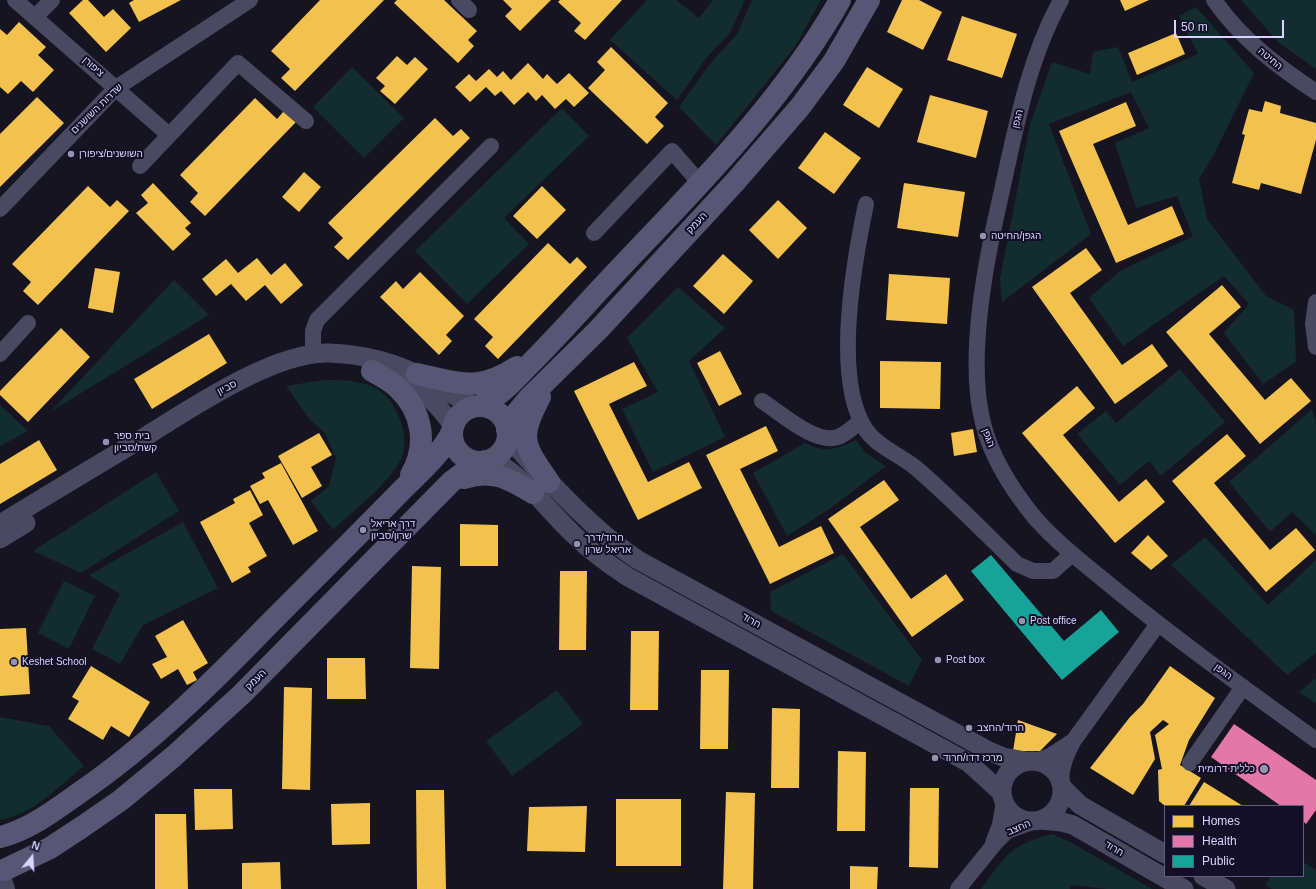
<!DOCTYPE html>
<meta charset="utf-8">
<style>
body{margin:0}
#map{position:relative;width:1316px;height:889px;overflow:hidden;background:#161421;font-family:Arial,sans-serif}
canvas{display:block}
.legend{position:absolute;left:1164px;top:805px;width:140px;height:72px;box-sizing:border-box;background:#130f26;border:1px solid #625e7d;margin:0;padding:5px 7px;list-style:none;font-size:12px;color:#d9d4ff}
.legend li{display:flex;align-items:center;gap:8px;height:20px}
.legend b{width:20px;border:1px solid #625e7d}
.north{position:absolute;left:12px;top:837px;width:40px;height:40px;-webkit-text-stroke:3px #130f26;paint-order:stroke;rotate:18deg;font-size:11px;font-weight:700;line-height:16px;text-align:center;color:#d9d4ff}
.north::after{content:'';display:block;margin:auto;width:14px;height:18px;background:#d9d4ff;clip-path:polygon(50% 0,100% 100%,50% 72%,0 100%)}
.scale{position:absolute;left:1174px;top:20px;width:110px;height:18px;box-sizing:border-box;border:2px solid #d9d4ff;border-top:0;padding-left:5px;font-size:12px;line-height:14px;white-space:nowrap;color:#d9d4ff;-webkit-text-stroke:3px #130f26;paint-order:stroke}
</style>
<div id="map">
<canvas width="1316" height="889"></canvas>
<ul class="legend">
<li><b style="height:11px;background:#f2c14e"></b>Homes</li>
<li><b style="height:11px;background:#e377a8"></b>Health</li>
<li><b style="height:11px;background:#17a398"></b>Public</li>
</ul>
<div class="north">N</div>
<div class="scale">50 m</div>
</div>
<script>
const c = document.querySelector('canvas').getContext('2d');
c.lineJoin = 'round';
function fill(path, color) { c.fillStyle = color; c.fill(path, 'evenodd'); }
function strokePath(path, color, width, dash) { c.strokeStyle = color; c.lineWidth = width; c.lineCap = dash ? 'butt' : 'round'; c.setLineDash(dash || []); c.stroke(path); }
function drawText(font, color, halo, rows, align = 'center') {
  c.font = font + ' Arial,"Noto Sans Hebrew",sans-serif'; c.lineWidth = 4; c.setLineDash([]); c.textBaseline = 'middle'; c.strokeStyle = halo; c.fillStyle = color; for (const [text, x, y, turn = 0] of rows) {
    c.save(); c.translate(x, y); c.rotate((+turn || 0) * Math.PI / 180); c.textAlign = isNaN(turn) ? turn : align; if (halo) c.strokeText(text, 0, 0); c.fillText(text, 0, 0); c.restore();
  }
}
const green = new Path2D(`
 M 647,0 L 676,0 L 699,18 L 713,0 L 745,0 L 730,33 L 707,57 L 677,100 L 610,40 Z
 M 752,0 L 821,0 L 795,47 L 716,145 L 679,107 L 709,65 L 737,34 Z
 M 1241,0 L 1316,0 L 1316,69 L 1279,43 Z
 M 1196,7 L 1254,73 L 1214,154 L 1199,179 L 1207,219 L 1266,296 L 1294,310 L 1296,362 L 1263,384 L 1224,333 L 1249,304 L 1224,276 L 1123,346 L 1089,298 L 1120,271 L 1193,236 L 1177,196 L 1136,208 L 1115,143 L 1149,128 L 1131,92 L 1049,124 L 1091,234 L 1002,302 L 1000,279 L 1030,124 L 1052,62 L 1090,74 L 1093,52 L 1118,47 L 1132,82 L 1198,54 L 1179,16 Z
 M 352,67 L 404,118 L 364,158 L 313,107 Z
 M 562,108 L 589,136 L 504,218 L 529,244 L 467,304 L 415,251 Z
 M 174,280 L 209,315 L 50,412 Z
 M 678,287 L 725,328 L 689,361 L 725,437 L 653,472 L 622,409 L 658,392 L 627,338 Z
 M 1180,369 L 1225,422 L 1161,476 L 1149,461 L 1120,485 L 1077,434 L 1106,411 L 1116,423 Z
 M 323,380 C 339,380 355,380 371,386 C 396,395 414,440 399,463 C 384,488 353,511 333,530 L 311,501 L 329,486 L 336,458 L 324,432 L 310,420 L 286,386 Z
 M 0,405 L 28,431 L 0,446 Z
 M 1312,409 L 1316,425 L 1316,535 L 1292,512 L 1270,532 L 1229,482 Z
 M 856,440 L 866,453 L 886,466 L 828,510 L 787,536 L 753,473 L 805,443 C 827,454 835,449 856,440 Z
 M 156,472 L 179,511 L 81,573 L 33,551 Z
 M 183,522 L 218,588 L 143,625 L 120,664 L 92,649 L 120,594 L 89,575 Z
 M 1205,537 L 1268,605 L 1316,560 L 1316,653 L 1287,675 L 1171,565 Z
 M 843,554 L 922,660 L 909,686 L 771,611 L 770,592 Z
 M 64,581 L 95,596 L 69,649 L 38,633 Z
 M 1316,678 L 1316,703 L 1299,692 Z
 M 557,690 L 583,724 L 512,776 L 486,741 Z
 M 0,717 L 49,726 L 84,766 C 59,786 33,815 0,820 Z
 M 1052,834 L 1072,843 L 1152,889 L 1107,889 L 1070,885 L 1070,889 L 981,889 C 1006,856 1009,845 1052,834 Z
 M 1303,862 L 1316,870 L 1316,889 L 1272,889 L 1265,885 L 1271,876 L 1303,876 Z`);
const homes = new Path2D(`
 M 83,0 L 88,0 L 104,17 L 113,9 L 131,28 L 106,52 L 69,13 Z
 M 134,0 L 181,0 L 139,22 L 129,3 Z
 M 320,0 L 384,0 L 295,91 L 281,78 L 290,69 L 271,51 Z
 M 397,0 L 444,0 L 477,31 L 468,40 L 474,46 L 458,63 L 394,3 Z
 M 503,0 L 551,0 L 520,31 L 505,16 L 512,9 Z
 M 560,0 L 622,0 L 585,40 L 574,31 L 581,23 L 558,2 Z
 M 902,0 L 919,0 L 942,12 L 923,50 L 887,32 Z
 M 1120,0 L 1149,0 L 1125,11 Z
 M 962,16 L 1017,34 L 1002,78 L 947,60 Z
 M 19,22 L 46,47 L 38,55 L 54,70 L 33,92 L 21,81 L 8,94 L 0,87 L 0,29 L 7,35 Z
 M 1176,33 L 1185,54 L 1137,75 L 1128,53 Z
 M 611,47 L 668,103 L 655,117 L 664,126 L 647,144 L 588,88 L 605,70 L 597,62 Z
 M 397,56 L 407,65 L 415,57 L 428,69 L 395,104 L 380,91 L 385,86 L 376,78 Z
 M 528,63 L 543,79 L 547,74 L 557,84 L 569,73 L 589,93 L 574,107 L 566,99 L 555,109 L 542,95 L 536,101 L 528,92 L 514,105 L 501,91 L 495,96 L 486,87 L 470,102 L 455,87 L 469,74 L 476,81 L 489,69 L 497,77 L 503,71 L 511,80 Z
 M 867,67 L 903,89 L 879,128 L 843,105 Z
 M 930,95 L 988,111 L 976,158 L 917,142 Z
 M 37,97 L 64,123 L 0,187 L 0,134 Z
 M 255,98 L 277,119 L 284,111 L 296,122 L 205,216 L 190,202 L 198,193 L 180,175 Z
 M 1265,101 L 1281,106 L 1280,113 L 1316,123 L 1316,140 L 1301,194 L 1261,183 L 1259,190 L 1232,183 L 1245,135 L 1242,134 L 1249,109 L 1262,112 Z
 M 1126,102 L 1136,126 L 1093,144 L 1128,225 L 1172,206 L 1184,234 L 1116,263 L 1059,131 Z
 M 435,118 L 453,136 L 461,129 L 470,138 L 348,260 L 334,247 L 343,238 L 328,223 Z
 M 825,132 L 861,158 L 834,194 L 798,168 Z
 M 304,172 L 321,187 L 299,212 L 282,197 Z
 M 153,183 L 191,223 L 185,228 L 191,234 L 173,251 L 136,213 L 148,203 L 141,195 Z
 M 904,183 L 965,192 L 958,237 L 897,228 Z
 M 88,186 L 110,207 L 117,200 L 129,211 L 38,305 L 23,291 L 31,282 L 12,264 Z
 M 542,186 L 566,210 L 537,239 L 513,216 Z
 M 778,200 L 807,228 L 778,259 L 749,230 Z
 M 548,243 L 570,264 L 577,257 L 587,267 L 498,359 L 485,346 L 493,337 L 474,319 Z
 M 1086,248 L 1102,270 L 1070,293 L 1122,365 L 1152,344 L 1168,366 L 1115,404 L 1032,287 Z
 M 723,254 L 753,281 L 724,314 L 693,286 Z
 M 257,258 L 271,275 L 285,263 L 303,285 L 281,304 L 265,285 L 246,301 L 231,284 L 216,296 L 202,279 L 226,259 L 238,273 Z
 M 95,268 L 120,272 L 113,313 L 88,308 Z
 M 420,272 L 464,316 L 446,335 L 452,341 L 439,355 L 380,297 L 396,281 L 403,289 Z
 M 889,274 L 950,278 L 947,324 L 886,320 Z
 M 1222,285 L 1241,307 L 1209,334 L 1265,400 L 1291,378 L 1311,401 L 1260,444 L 1166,332 Z
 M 61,328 L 90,357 L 28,422 L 0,395 L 0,391 Z
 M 209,334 L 227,363 L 152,409 L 134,379 Z
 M 720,351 L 742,394 L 719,406 L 697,363 Z
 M 880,361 L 941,362 L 940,409 L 880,408 Z
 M 634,362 L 647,386 L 609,404 L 648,482 L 689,462 L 702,488 L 638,520 L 574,391 Z
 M 1077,386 L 1095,408 L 1063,435 L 1119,502 L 1146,479 L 1165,502 L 1115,543 L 1022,433 Z
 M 766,426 L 778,451 L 740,469 L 779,547 L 821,526 L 834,553 L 770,584 L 706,455 Z
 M 973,429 L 977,452 L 954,456 L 951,433 Z
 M 319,433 L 332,455 L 311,467 L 322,486 L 302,498 L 278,456 Z
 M 1227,434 L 1246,456 L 1214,483 L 1270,550 L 1296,528 L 1315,550 L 1266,592 L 1172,481 Z
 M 39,440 L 57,470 L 0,504 L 0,464 Z
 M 281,463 L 318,531 L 293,545 L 268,500 L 260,504 L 250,486 L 265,478 L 262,473 Z
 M 884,480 L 899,500 L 860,527 L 911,599 L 946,574 L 964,600 L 912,637 L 828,519 Z
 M 250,490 L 263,515 L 249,523 L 267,556 L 248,567 L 251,572 L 232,583 L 200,522 L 235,503 L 233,499 Z
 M 460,524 L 498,525 L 498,566 L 460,566 Z
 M 1148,535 L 1168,556 L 1151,570 L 1131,553 Z
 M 412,566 L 441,567 L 439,669 L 410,668 Z
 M 560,571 L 587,571 L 586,650 L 559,650 Z
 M 183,620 L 208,663 L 193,672 L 197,680 L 187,685 L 178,669 L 161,679 L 152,664 L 167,657 L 155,636 Z
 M 26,628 L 30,694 L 0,696 L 0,629 Z
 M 631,631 L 659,631 L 658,710 L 630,710 Z
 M 327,658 L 365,658 L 366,699 L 327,699 Z
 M 91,666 L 150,702 L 129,737 L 111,726 L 103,740 L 68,719 L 79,701 L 72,697 Z
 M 1170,666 L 1215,698 L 1189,740 L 1180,765 L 1201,778 L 1184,806 L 1165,806 L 1159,801 L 1158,770 L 1162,769 L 1155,735 L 1169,724 L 1163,720 L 1150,732 L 1155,759 L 1133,795 L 1090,768 L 1130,717 L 1143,704 Z
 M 701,670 L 729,670 L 728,749 L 700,749 Z
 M 284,687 L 312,688 L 310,790 L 282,789 Z
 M 772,708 L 800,709 L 799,788 L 771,788 Z
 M 1018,720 L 1057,734 L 1040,751 L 1013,751 Z
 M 838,751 L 866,752 L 865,831 L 837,831 Z
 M 1204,782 L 1243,806 L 1189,806 Z
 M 910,788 L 939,788 L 938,868 L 909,867 Z
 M 194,789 L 232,789 L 233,829 L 195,830 Z
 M 416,790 L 444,790 L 446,889 L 417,889 Z
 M 726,792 L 755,793 L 753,889 L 723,889 Z
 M 616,799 L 681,799 L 681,866 L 616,866 Z
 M 370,803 L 370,844 L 332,845 L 331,804 Z
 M 587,806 L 585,852 L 527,851 L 529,807 Z
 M 155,814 L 186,814 L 188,889 L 155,889 Z
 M 280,862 L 281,889 L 242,889 L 242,863 Z
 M 850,866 L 878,867 L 877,889 L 850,889 Z`);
const health = new Path2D(`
 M 1234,724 L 1316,780 L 1316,810 L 1306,824 L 1303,821 L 1303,806 L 1281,806 L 1211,757 Z`);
const public = new Path2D(`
 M 991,555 L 1064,641 L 1101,610 L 1119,632 L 1062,680 L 971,571 Z`);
const minor = new Path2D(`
 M 15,0 L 169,135
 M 459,0 L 469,10
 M 1061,0 C 1026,63 1014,138 998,208 C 984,270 967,361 983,423 C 991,457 1013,491 1035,518 C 1059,545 1088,567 1116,590 C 1181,643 1248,691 1316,740
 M 1214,0 C 1241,39 1277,66 1316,92
 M 35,17 L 52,0
 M 140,166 L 238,63 L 306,121
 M 866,204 C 854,261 832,379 866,430 C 879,448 899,454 916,468 C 951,498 984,532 1017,564 L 1033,571 L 1053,571 L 1072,554
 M 0,209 L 116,88 L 250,0
 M 594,233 L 672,151 L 699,182
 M 1316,302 L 1313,324 L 1316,347
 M 0,354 L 28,323
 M 313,355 L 313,331 L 317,320 L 491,146
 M 762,401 C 781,413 816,445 838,437 C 846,434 854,426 861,421
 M 1035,761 L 1050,756 L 1073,741
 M 1190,763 L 1243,687
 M 1061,782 C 1061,766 1067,753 1074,740 L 1158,624
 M 993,843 L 1000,825 L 1004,801
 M 2,874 L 7,889
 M 958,889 L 996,842 L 1007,831 L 1035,821`);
const tertiary = new Path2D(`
 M 406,383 C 427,393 440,407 453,426
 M 508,435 C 520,453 535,468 551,483 C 578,511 605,538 638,560 L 989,751 L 1003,757 L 1026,761
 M 491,459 C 524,476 546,508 572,533 C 589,550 608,564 628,577 L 969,763 L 1002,793
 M 0,524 C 48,495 95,466 143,438 C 190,409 273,352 328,353 C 361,354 395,362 424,378 C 441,387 456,398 474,406
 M 0,539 L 26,523
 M1002 791a30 30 0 1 1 60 0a30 30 0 1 1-60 0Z
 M 1062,787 L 1080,805 L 1165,854
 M 1040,820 L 1062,822 L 1073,825 L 1184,889
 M 1203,876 L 1226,889`);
const secondary = new Path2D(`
 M 372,371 C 381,376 391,381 398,388 C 423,412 428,445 411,475
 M 417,374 C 460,383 477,393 517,367
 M 540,397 C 518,439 523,444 549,482
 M 479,406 C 499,397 513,382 528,366 C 550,344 571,321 592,298 C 679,204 777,112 840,0
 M452 434a28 28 0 1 1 56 0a28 28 0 1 1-56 0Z
 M 507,430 L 514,416 L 529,398 L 599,329 L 735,182 L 800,107 L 834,61 L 869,0
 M 464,478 C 492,469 508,478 533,493
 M 0,837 C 29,830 55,810 79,793 C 149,745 211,684 270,623 C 315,578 360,533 404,488 C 421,471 441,454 452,432
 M 4,870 L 50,848 L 82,827 L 121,800 L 173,757 L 242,694 L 451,482 L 472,466 L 485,461`);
const markers = [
 [71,154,4,"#9591b1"],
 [983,236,4,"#9591b1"],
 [106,442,4,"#9591b1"],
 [363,530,4,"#9591b1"],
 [577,544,4,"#9591b1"],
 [1022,621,4,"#9591b1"],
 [938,660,4,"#9591b1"],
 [14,662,4,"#9591b1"],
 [969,728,4,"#9591b1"],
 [935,758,4,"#9591b1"],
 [1264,769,5,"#9591b1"]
];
const streetNames = [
 ["החיטה",1270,59,40],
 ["ציפורן",93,67,41],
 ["שדרות השושנים",97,109,-44],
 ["הגפן",1018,119,-77],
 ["העמק",697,223,-47],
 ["סביון",227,388,-27],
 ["הגפן",988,438,69],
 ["חרוד",751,621,29],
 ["הגפן",1223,672,36],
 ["העמק",256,680,-45],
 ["החצב",1019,828,-23],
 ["חרוד",1114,849,30]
];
const poiNames = [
 ["השושנים/ציפורן",79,154],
 ["הגפן/החיטה",991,236],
 ["בית ספר",114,436],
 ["קשת/סביון",114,448],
 ["דרך אריאל",371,524],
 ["שרון/סביון",371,536],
 ["חרוד/דרך",585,538],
 ["אריאל שרון",585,550],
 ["Post office",1030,621],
 ["Post box",946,660],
 ["Keshet School",22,662],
 ["חרוד/החצב",977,728],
 ["מרכז דדו/חרוד",943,758],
 ["כללית דרומית",1255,769,"right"]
];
fill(green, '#132c2d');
fill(homes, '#f2c14e');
fill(health, '#e377a8');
fill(public, '#17a398');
strokePath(minor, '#4a4962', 16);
strokePath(tertiary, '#4a4962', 19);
strokePath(secondary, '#575674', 22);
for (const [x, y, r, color] of markers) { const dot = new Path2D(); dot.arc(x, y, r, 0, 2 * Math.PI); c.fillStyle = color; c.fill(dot); strokePath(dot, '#130f26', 1.5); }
drawText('10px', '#d9d4ff', '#130f26', streetNames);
drawText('10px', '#d9d4ff', '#130f26', poiNames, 'left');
</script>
